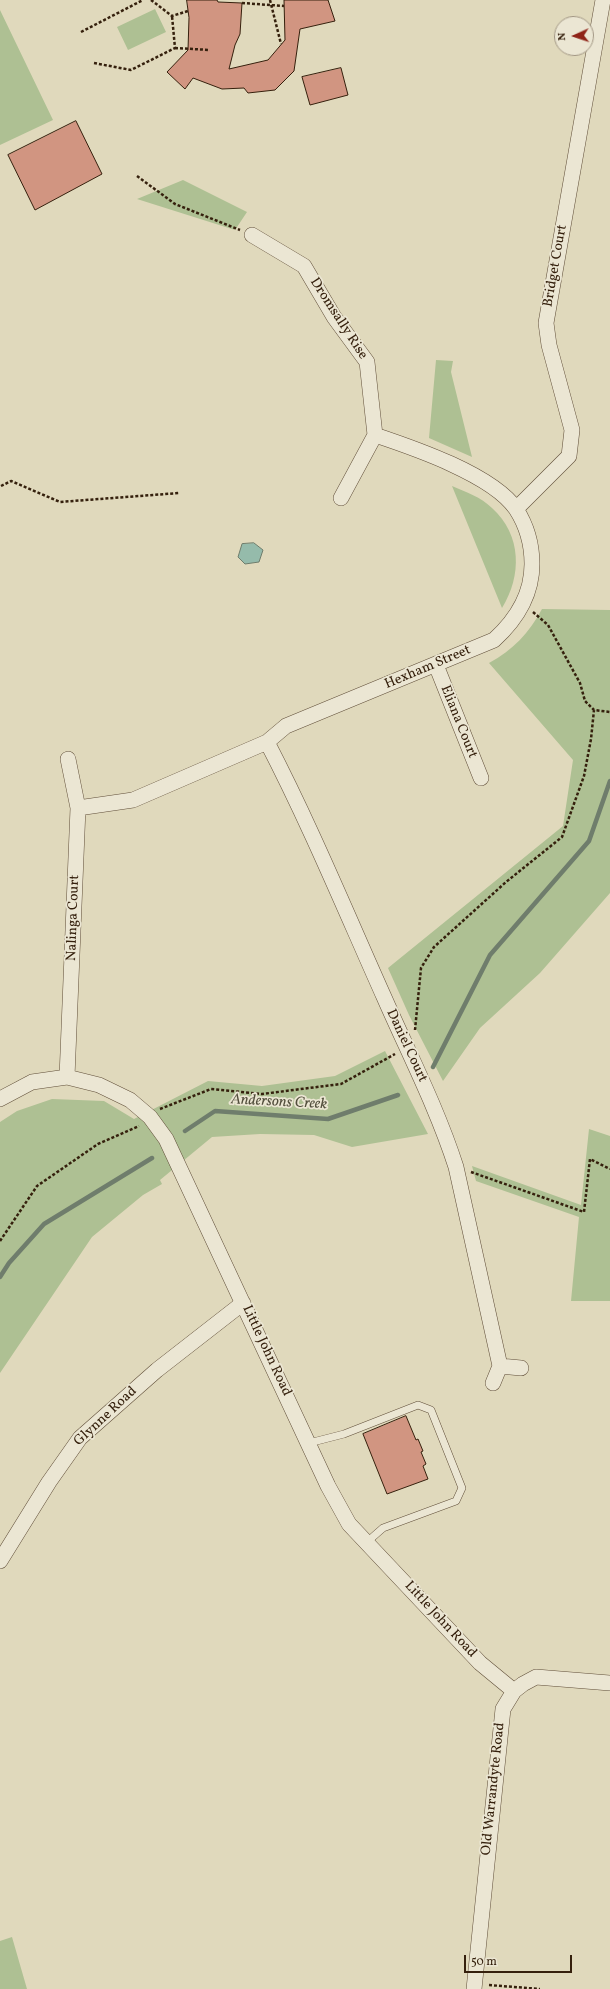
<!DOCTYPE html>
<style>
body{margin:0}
#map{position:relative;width:610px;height:1989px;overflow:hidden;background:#e0d9bc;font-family:Vollkorn,serif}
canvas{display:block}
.north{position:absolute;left:554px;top:16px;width:40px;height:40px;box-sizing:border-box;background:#ebe6d3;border:1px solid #a29784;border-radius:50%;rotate:267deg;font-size:11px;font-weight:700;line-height:16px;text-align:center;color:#35200d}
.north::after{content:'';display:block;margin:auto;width:14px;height:18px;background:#8f2418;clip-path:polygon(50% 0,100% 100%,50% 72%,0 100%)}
.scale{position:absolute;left:464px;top:1955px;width:108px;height:18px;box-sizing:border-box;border:2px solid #35200d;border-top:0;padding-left:5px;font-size:12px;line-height:14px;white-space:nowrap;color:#35200d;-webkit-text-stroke:3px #ebe6d3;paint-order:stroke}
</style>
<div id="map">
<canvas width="610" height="1989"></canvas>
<div class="north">N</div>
<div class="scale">50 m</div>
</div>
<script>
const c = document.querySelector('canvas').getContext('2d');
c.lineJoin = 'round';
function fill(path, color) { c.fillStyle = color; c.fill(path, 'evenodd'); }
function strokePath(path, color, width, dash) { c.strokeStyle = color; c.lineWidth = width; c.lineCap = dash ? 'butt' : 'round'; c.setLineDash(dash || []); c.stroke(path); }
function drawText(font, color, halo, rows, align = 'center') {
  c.font = font + ' Vollkorn,serif'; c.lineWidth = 3.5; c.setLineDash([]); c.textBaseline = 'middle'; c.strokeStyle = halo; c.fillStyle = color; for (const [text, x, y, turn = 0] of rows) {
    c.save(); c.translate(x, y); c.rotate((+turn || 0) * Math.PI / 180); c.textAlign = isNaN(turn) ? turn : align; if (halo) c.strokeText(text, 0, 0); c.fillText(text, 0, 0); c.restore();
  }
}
const green = new Path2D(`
 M 155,9 L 166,32 L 128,50 L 117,27 Z
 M 0,10 L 53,120 L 0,145 Z
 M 183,180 L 247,212 L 235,230 L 137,199 Z
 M 436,360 L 453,361 L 451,372 L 472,457 L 429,438 Z
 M 452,486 C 466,492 481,497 492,508 C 522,535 522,576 502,608 Z
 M 542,609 L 610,610 L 610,893 L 540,973 L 480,1028 L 443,1081 L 409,1015 L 388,968 L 563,826 L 573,760 L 489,663 C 513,650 529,633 542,609 Z
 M 385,1051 L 428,1134 L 352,1147 L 314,1135 L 260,1134 L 212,1137 L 160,1180 L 162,1184 L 143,1195 L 92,1237 L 0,1373 L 0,1122 L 17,1111 L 52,1099 L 104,1101 L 134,1119 L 208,1081 L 262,1086 L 335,1076 Z
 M 589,1129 L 610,1136 L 610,1301 L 571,1301 L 579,1217 L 476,1181 L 472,1166 L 581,1205 Z
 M 12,1937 L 27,1989 L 0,1989 L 0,1941 Z`);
const water = new Path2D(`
 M 254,543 L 263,550 L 259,562 L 245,564 L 238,557 L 242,544 Z`);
const stream = new Path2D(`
 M 433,1067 L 490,955 L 589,841 L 610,781
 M 185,1131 L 215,1111 L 328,1119 L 398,1095
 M 0,1277 L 9,1263 L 44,1224 L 152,1158`);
const building = new Path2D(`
 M 187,0 L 217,0 L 218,2 L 242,3 L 240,34 L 235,45 L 229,69 L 268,60 L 285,40 L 284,0 L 328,0 L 335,21 L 300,29 L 294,71 L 275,90 L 248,93 L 244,88 L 222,89 L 193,78 L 185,89 L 167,72 L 188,50 L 189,18 Z
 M 341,68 L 348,95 L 310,105 L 302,77 Z
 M 76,121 L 102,174 L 35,210 L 8,155 Z
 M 406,1416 L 416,1440 L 418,1439 L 423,1451 L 421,1452 L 426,1464 L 423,1466 L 428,1479 L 387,1494 L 363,1434 Z`);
const path = new Path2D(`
 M 151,0 L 172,16 L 188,11
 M 270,0 L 281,44
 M 242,3 L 284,6
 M 81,32 L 143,0
 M 175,48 L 210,50
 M 94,63 L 131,70 L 175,48 L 172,16
 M 137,176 L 175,204 L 240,230
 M 1,486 L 11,481 L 60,502 L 179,493
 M 533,612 L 548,625 L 580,683 L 585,701 L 594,710 L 610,712
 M 415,1030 L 421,968 L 434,947 L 506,882 L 562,837 L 584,776 L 591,739 L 594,710
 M 160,1109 L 211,1089 L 262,1094 L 341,1084 L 395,1054
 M 471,1172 L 584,1212 L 590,1159 L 610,1169
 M 0,1241 L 37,1186 L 98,1144 L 139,1126
 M 489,1985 L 540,1989`);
const lane = new Path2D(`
 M 309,1443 L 344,1434 L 418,1405 L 431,1410 L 462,1488 L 456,1501 L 383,1528 L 367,1542`);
const street = new Path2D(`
 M 252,235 L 304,266 L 334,317 L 367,362 L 375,435 L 341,498
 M 516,509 L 569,456 L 572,430 L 549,345 L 546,323 L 603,0
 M 436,665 L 481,778
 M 267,742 C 310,825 346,912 384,997 C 409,1054 437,1108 456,1167 L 500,1366 L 493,1383
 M 78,808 L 133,800 L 267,742 L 286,726 L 494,640 C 516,620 532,595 532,564 C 532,544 527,526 516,509 C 493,475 414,448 375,435
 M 67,1077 L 78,808 L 68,759
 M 0,1099 L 32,1082 L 67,1077 L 99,1085 L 130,1100 L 150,1117 L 166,1139 L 328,1486 L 349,1524 L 480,1663 L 514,1691
 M 500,1366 L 521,1368
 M 0,1561 L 49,1482 L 80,1438 L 157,1370 L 243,1303
 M 474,1989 L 503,1709 L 514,1691 L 523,1684 L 536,1677 L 610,1683`);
const streetNames = [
 ["Bridget Court",556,266,-80],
 ["Dromsally Rise",338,319,57],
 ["Hexham Street",428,668,-23],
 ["Eliana Court",458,722,68],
 ["Nalinga Court",74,918,-88],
 ["Daniel Court",406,1046,65],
 ["Little John Road",266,1351,65],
 ["Glynne Road",106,1417,-43],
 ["Little John Road",440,1620,47],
 ["Old Warrandyte Road",494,1789,-84]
];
const waterNames = [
 ["Andersons Creek",279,1103,3]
];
fill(green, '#aec093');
fill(water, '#95bbab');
strokePath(water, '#6f7d6c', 1);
strokePath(stream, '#6f7d6c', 4.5);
fill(building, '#d19581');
strokePath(building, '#35200d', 1);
strokePath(lane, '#604e39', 8);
strokePath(street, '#604e39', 16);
strokePath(path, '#35200d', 2.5, [3, 2]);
strokePath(lane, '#ebe6d3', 7);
strokePath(street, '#ebe6d3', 15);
drawText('14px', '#35200d', '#ebe6d3', streetNames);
drawText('italic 15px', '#524e3c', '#ebe6d3', waterNames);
</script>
